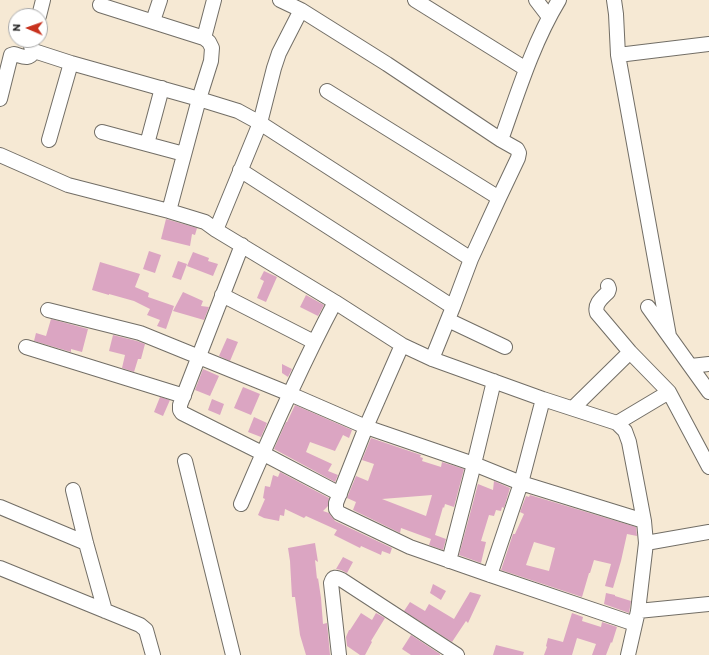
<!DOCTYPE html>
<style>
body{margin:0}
#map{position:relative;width:709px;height:655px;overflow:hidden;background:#f6e9d4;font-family:Itim,sans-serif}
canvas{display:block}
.north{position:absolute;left:8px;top:8px;width:40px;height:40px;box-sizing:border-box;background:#fff;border:1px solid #aaa;border-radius:50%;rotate:272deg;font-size:11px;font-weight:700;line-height:16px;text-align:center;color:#2b2b2b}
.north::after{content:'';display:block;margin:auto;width:14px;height:18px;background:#c8321e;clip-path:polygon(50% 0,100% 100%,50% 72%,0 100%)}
</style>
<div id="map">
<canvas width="709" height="655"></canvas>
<div class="north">N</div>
</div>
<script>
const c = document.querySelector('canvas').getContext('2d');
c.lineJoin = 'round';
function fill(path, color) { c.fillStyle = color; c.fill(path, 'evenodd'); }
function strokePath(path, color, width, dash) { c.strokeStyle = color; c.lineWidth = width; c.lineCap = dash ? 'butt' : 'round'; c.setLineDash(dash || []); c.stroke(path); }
const building = new Path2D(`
 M 166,219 L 197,228 L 195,235 L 192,234 L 190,246 L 161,239 Z
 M 149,251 L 161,255 L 155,273 L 143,269 Z
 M 193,252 L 209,258 L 208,261 L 218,264 L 213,276 L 187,266 Z
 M 178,261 L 187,264 L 181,280 L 172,277 Z
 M 100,262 L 140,274 L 135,287 L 149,293 L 148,297 L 174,306 L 166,329 L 157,326 L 160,320 L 147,315 L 150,309 L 134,301 L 109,294 L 109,295 L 92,290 Z
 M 264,271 L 277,277 L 266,302 L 257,298 L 264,281 L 260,279 Z
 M 183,292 L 203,301 L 201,306 L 209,307 L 204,320 L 173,311 Z
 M 306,295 L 324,305 L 318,316 L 300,307 Z
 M 51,319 L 88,329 L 82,352 L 71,349 L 71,352 L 34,341 L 36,333 L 46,336 Z
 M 113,335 L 137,341 L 145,344 L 141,359 L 138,359 L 134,372 L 122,368 L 125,355 L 109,351 Z
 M 227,338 L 238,342 L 230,361 L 219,356 Z
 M 282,364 L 292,369 L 288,377 L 282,373 Z
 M 203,369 L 219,376 L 210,396 L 195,390 Z
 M 243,387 L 260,394 L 251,415 L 234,408 Z
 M 160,397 L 170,400 L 163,416 L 154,412 Z
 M 212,399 L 224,404 L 220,415 L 208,410 Z
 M 295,405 L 352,430 L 349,438 L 343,435 L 335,451 L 310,442 L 306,452 L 332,464 L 328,471 L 338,475 L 335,482 L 274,449 L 286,422 L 287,422 Z
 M 254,417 L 267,423 L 261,437 L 248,432 Z
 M 371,438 L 421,455 L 420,457 L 423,458 L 422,461 L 441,467 L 442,462 L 464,469 L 454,507 L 445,504 L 444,508 L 443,507 L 435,535 L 446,539 L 443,550 L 429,545 L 431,539 L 401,528 L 400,533 L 353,510 L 356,502 L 347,498 L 356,476 L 368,481 L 374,464 L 362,460 ZM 432,495 L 426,516 L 382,499 Z
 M 280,472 L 329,498 L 328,506 L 323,511 L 329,513 L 335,521 L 392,548 L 390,554 L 382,551 L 381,555 L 361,546 L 360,548 L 334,535 L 337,530 L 306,516 L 304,518 L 285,509 L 284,516 L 280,515 L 279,521 L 264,518 L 258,515 L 265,499 L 263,498 L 265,486 L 270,487 L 273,475 L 278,477 Z
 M 494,481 L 510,488 L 504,508 L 502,507 L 501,511 L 496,510 L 494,516 L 489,515 L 481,541 L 486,542 L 481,563 L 459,555 L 478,484 L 493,490 Z
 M 530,495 L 636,527 L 637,536 L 627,534 L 621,561 L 613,588 L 605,586 L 611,564 L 594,560 L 590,573 L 589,573 L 582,597 L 501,570 L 513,534 L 515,534 L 524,514 L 520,512 L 526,496 L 529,497 ZM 534,542 L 555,548 L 549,571 L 526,565 Z
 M 315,543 L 318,562 L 315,560 L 317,579 L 318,578 L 321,598 L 323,624 L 327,623 L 330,655 L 306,655 L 300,635 L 295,597 L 292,597 L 290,561 L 288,548 Z
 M 343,557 L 353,562 L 347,573 L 341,570 L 336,569 Z
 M 433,584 L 446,591 L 441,600 L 430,593 Z
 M 470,592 L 481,595 L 468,623 L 466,621 L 452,642 L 404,611 L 410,602 L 425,611 L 429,604 L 454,619 Z
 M 606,593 L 615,595 L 615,596 L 631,601 L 629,613 L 604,604 Z
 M 361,613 L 372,620 L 376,613 L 385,618 L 371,641 L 372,642 L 365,655 L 360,655 L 347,646 L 346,637 L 349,630 L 350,630 Z
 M 572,613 L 583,617 L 582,621 L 601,627 L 602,622 L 617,627 L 612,643 L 611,642 L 606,655 L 592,655 L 596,644 L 577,638 L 572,655 L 544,655 L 547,647 L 546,646 L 548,638 L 563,642 Z
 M 411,635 L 440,654 L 440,655 L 411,655 L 402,649 Z
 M 496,645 L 524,652 L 523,655 L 493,655 Z`);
const minor = new Path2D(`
 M 280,0 L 301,10 L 387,64 L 501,140 L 517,149 L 519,153 L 518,158 L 499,198 L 471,259 L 453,307 L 432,359
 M 415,0 L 526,69
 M 536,0 L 549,17
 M 614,0 L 616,14 L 618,55 L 669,336
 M 100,5 L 204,38 L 209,42 L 212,48 L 211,61 L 199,99 L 169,211
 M 39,16 L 43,0
 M 153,21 L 160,0
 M 204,38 L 214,0
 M 32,40 C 31,45 30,48 34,51 L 71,63 L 199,99 L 238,111 L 260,123 L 471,259
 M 618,55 L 709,44
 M 327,91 L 499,198
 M 0,99 L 11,55 L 14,54 C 22,56 29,61 34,51
 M 102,132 L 184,154
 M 49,140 L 71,63
 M 501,140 C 518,92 533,43 559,0
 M 147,144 L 162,88
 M 0,155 L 68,185 L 169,211 L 205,222 L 216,230 L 335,302 L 402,345 L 432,359 L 543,399 L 617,423 L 625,431 L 629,442 L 638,489 L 644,521 L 646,543 L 638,611 L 628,655
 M 240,170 L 453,307
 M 216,230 L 260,123 L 274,68 L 279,53 L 301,10
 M 242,245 L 180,405 L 180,410 L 182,413 L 262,453 L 340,494
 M 608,286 L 609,289 L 608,292 C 602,298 594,304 597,313 L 630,352 L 669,392 L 709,467
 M 222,295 L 314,342
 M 648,307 L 709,392
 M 48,310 L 140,333 L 290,394 L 366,427 L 474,464 L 521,483 L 644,521
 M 448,320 L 505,347
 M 402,345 L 366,427 L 336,503 L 336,509 L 339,513 L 410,547 L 490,575 L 635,624
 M 26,347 L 184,396
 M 691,366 L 709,364
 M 573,408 L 630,352
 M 617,423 L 669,392
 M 185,461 L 233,655
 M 73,490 L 86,543 L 105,611
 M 241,504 C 270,436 300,368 335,302
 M 0,507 L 86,543
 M 646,543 L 709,532
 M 449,561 L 474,464 L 494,381
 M 0,568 L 140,625 L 146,630 L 153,655
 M 490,575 L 521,483 L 543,399
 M 638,611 L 709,604
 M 339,655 L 331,583 C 333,576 336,577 342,580 L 457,655`);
fill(building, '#dba5c2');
strokePath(minor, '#726e66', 16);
strokePath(minor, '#fff', 14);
</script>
